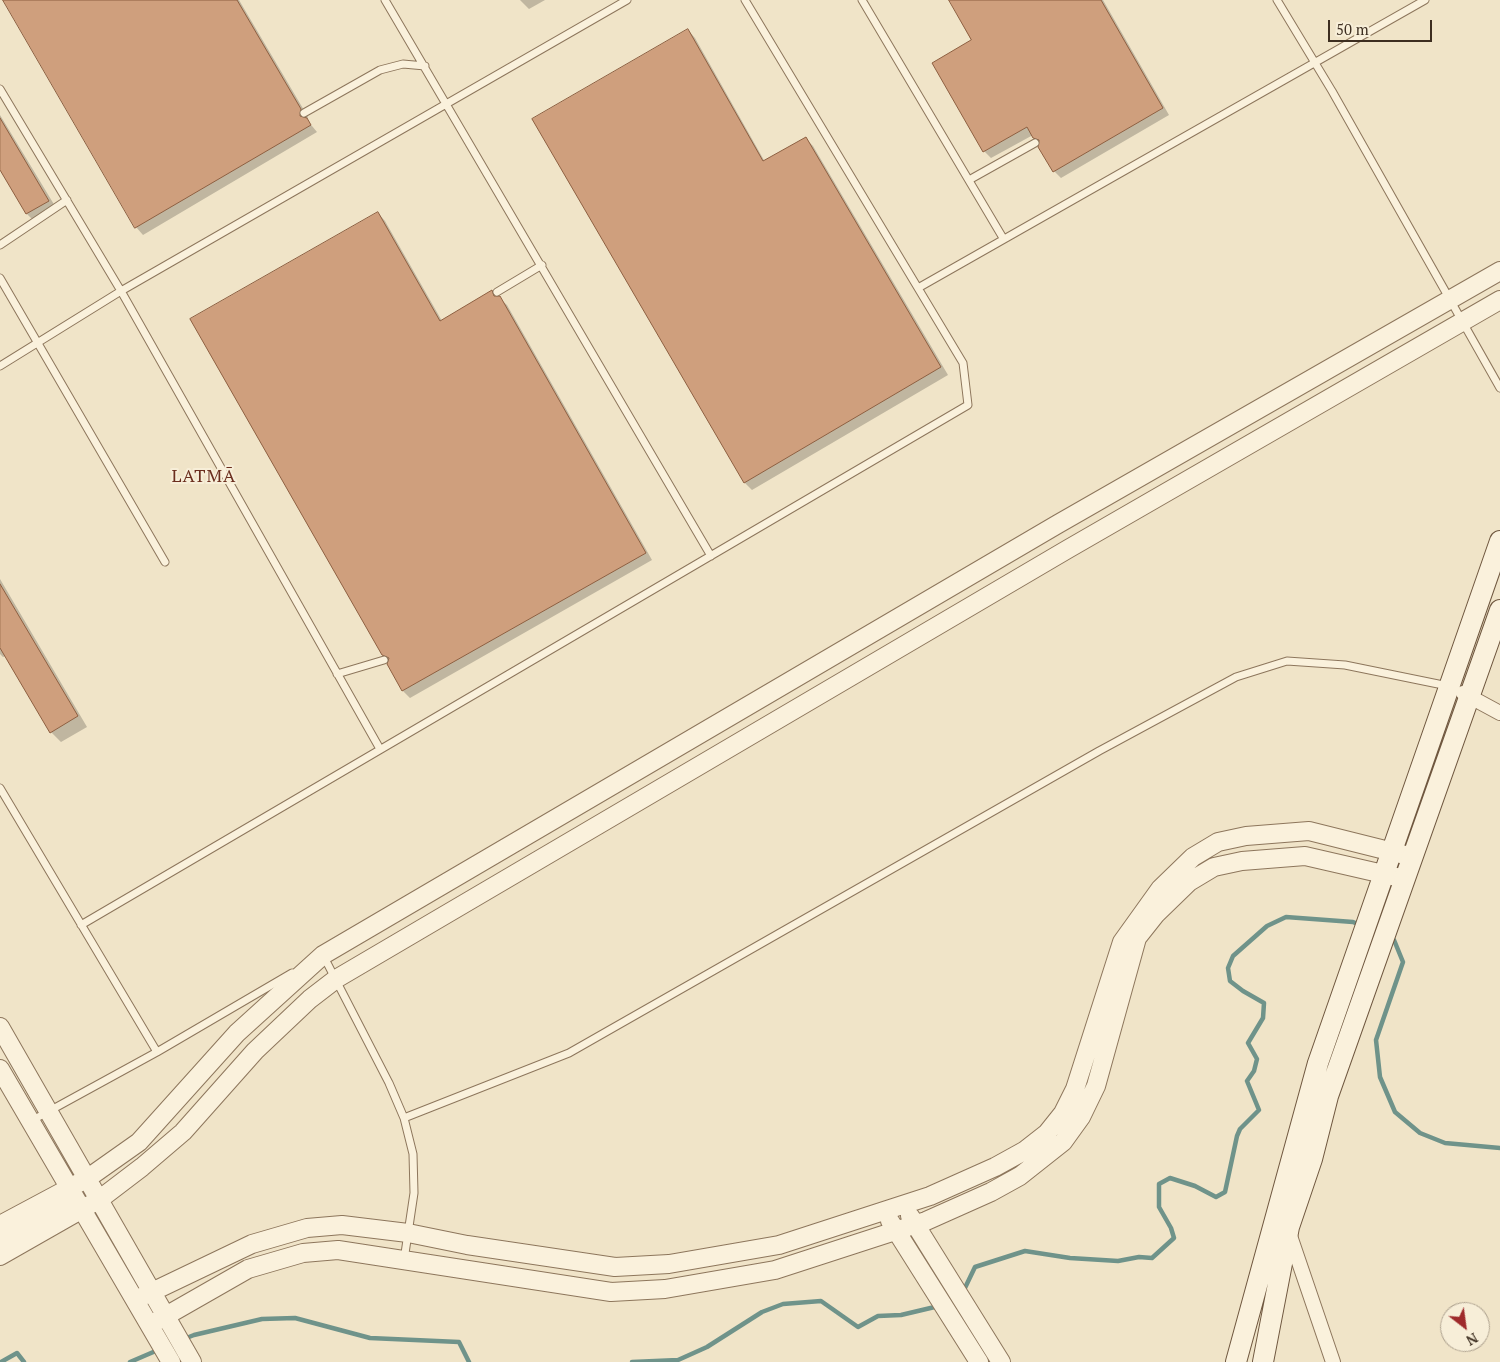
<!DOCTYPE html>
<meta charset="utf-8">
<style>
body{margin:0}
#map{position:relative;width:1500px;height:1362px;overflow:hidden;background:#f0e4c8;font-family:"PT Serif",serif}
canvas{display:block}
.north{position:absolute;left:1440px;top:1302px;width:50px;height:50px;box-sizing:border-box;background:#f7eed8;border:1px solid #ada18e;border-radius:50%;rotate:150deg;font-size:14px;font-weight:700;line-height:20px;text-align:center;color:#3d2e20}
.north::after{content:'';display:block;margin:auto;width:18px;height:22px;background:#9e2a2b;clip-path:polygon(50% 0,100% 100%,50% 72%,0 100%)}
.scale{position:absolute;left:1328px;top:20px;width:104px;height:22px;box-sizing:border-box;border:2px solid #3d2e20;border-top:0;padding-left:6px;font-size:15px;line-height:18px;white-space:nowrap;color:#3d2e20;-webkit-text-stroke:4px #f7eed8;paint-order:stroke}
</style>
<div id="map">
<canvas width="1500" height="1362"></canvas>
<div class="north">N</div>
<div class="scale">50 m</div>
</div>
<script>
const c = document.querySelector('canvas').getContext('2d');
c.lineJoin = 'round';
function fill(path, color) { c.fillStyle = color; c.fill(path, 'evenodd'); }
function strokePath(path, color, width, dash) { c.strokeStyle = color; c.lineWidth = width; c.lineCap = dash ? 'butt' : 'round'; c.setLineDash(dash || []); c.stroke(path); }
function drawText(font, color, halo, rows, align = 'center') {
  c.font = font + ' "PT Serif",serif'; c.lineWidth = 4; c.setLineDash([]); c.textBaseline = 'middle'; c.strokeStyle = halo; c.fillStyle = color; for (const [text, x, y, turn = 0] of rows) {
    c.save(); c.translate(x, y); c.rotate((+turn || 0) * Math.PI / 180); c.textAlign = isNaN(turn) ? turn : align; if (halo) c.strokeText(text, 0, 0); c.fillText(text, 0, 0); c.restore();
  }
}
const shadow = new Path2D(`
 M 4,0 L 239,0 L 308,117 L 307,120 L 317,132 L 143,235 L 136,227 Z
 M 520,0 L 545,0 L 529,9 Z
 M 950,0 L 1103,0 L 1169,115 L 1061,178 L 1054,171 L 1040,143 L 1033,135 L 991,158 L 984,151 L 973,41 Z
 M 688,30 L 695,38 L 765,162 L 805,138 L 813,146 L 948,375 L 752,490 L 745,483 L 534,119 Z
 M 0,115 L 58,211 L 37,224 L 27,214 L 0,168 Z
 M 378,213 L 385,221 L 442,321 L 492,292 L 507,305 L 652,560 L 410,698 L 403,691 L 387,658 L 394,661 L 383,654 Z
 M 0,579 L 87,727 L 61,742 L 51,732 L 6,656 L 3,657 L 0,654 Z`);
const stream = new Path2D(`
 M 1390,938 L 1394,940 L 1403,962 L 1376,1040 L 1380,1077 L 1395,1112 L 1420,1133 L 1445,1143 L 1500,1148
 M 963,1292 L 975,1267 L 1025,1251 L 1070,1258 L 1118,1261 L 1139,1257 L 1152,1258 L 1174,1238 L 1171,1228 L 1159,1207 L 1159,1184 L 1170,1178 L 1195,1186 L 1216,1197 L 1225,1192 L 1237,1136 L 1240,1129 L 1259,1110 L 1247,1081 L 1254,1071 L 1257,1059 L 1248,1043 L 1263,1018 L 1264,1003 L 1243,991 L 1230,981 L 1228,968 L 1233,956 L 1267,926 L 1286,917 L 1353,922 L 1360,925
 M 184,1339 L 194,1335 L 262,1319 L 295,1318 L 370,1338 L 459,1342 L 469,1362
 M 1,1362 L 17,1353 L 24,1362
 M 130,1362 L 158,1350
 M 632,1362 L 678,1360 L 707,1347 L 762,1312 L 783,1304 L 821,1301 L 858,1327 L 878,1316 L 901,1315 L 939,1306`);
const building = new Path2D(`
 M 3,0 L 237,0 L 301,109 L 300,116 L 307,118 L 311,125 L 135,228 Z
 M 949,0 L 1101,0 L 1163,108 L 1053,172 L 1038,147 L 1039,140 L 1033,138 L 1027,127 L 983,152 L 932,63 L 971,40 Z
 M 688,29 L 763,161 L 806,137 L 941,367 L 744,483 L 532,119 Z
 M 0,118 L 49,201 L 26,214 L 0,170 Z
 M 378,212 L 440,321 L 492,290 L 494,296 L 500,296 L 646,553 L 402,691 L 387,664 L 389,658 L 382,655 L 190,319 Z
 M 0,584 L 78,716 L 50,733 L 0,648 Z`);
const service = new Path2D(`
 M 385,0 L 711,556
 M 862,0 L 1003,238
 M 1277,0 L 1332,91 L 1500,388
 M 0,89 L 121,291 L 380,749
 M 304,113 L 380,70 L 403,64 L 425,66
 M 969,180 L 1035,143
 M 0,245 L 67,200
 M 0,278 L 165,562
 M 918,288 L 1425,0
 M 497,292 L 542,265
 M 0,366 L 121,291 L 627,0
 M 337,674 L 384,660
 M 0,788 L 157,1052
 M 81,925 L 968,405 L 963,363 L 745,0
 M 323,955 L 389,1083 L 404,1118 L 413,1154 L 414,1193 L 404,1260
 M 404,1118 L 569,1053 L 1099,751 L 1236,677 L 1287,661 L 1345,665 L 1448,686
 M 31,1121 L 157,1052 L 292,973`);
const minor = new Path2D(`
 M 1463,693 L 1500,713
 M 1289,1233 L 1333,1362`);
const tertiary = new Path2D(`
 M 0,1027 L 192,1362
 M 0,1069 L 171,1362
 M 910,1216 L 1001,1362
 M 890,1221 L 979,1362
 M 0,1225 L 88,1178 L 139,1142 L 237,1033 L 323,955 L 1058,524 L 1500,271
 M 0,1240 L 65,1204
 M 0,1256 L 100,1199 L 142,1167 L 183,1132 L 255,1051 L 310,999 L 336,979 L 1068,549 L 1500,300
 M 135,1300 L 252,1244 L 307,1228 L 342,1225 L 408,1233 L 467,1245 L 615,1267 L 669,1264 L 779,1245 L 930,1196 L 995,1167 L 1024,1151 L 1047,1133 L 1063,1113 L 1075,1089 L 1122,942 L 1160,889 L 1193,857 L 1218,842 L 1246,836 L 1309,831 L 1405,855
 M 150,1325 L 248,1269 L 303,1253 L 338,1250 L 611,1292 L 665,1289 L 775,1270 L 926,1221 L 991,1192 L 1020,1176 L 1063,1142 L 1081,1117 L 1096,1086 L 1137,938 L 1156,914 L 1189,882 L 1214,867 L 1242,861 L 1305,856 L 1405,879`);
const secondary = new Path2D(`
 M 1236,1362 L 1318,1063 L 1500,541
 M 1263,1362 L 1289,1227 L 1312,1159 L 1328,1096 L 1500,610`);
const neighbourhoodNames = [
 ["LATMĀ",204,477]
];
fill(shadow, '#0003');
strokePath(stream, '#6f938a', 4.5);
fill(building, '#cf9f7d');
strokePath(building, '#8d5f41', 1);
strokePath(service, '#8d765c', 9);
strokePath(minor, '#8d765c', 16);
strokePath(tertiary, '#8d765c', 20);
strokePath(secondary, '#6f573f', 22);
strokePath(service, '#faf1dc', 7);
strokePath(minor, '#faf1dc', 14);
strokePath(tertiary, '#faf1dc', 18);
strokePath(secondary, '#faf1dc', 20);
c.letterSpacing = '1px';
drawText('18px', '#6b2e1e', '#f7eed8', neighbourhoodNames);
c.letterSpacing = '0px';
</script>
